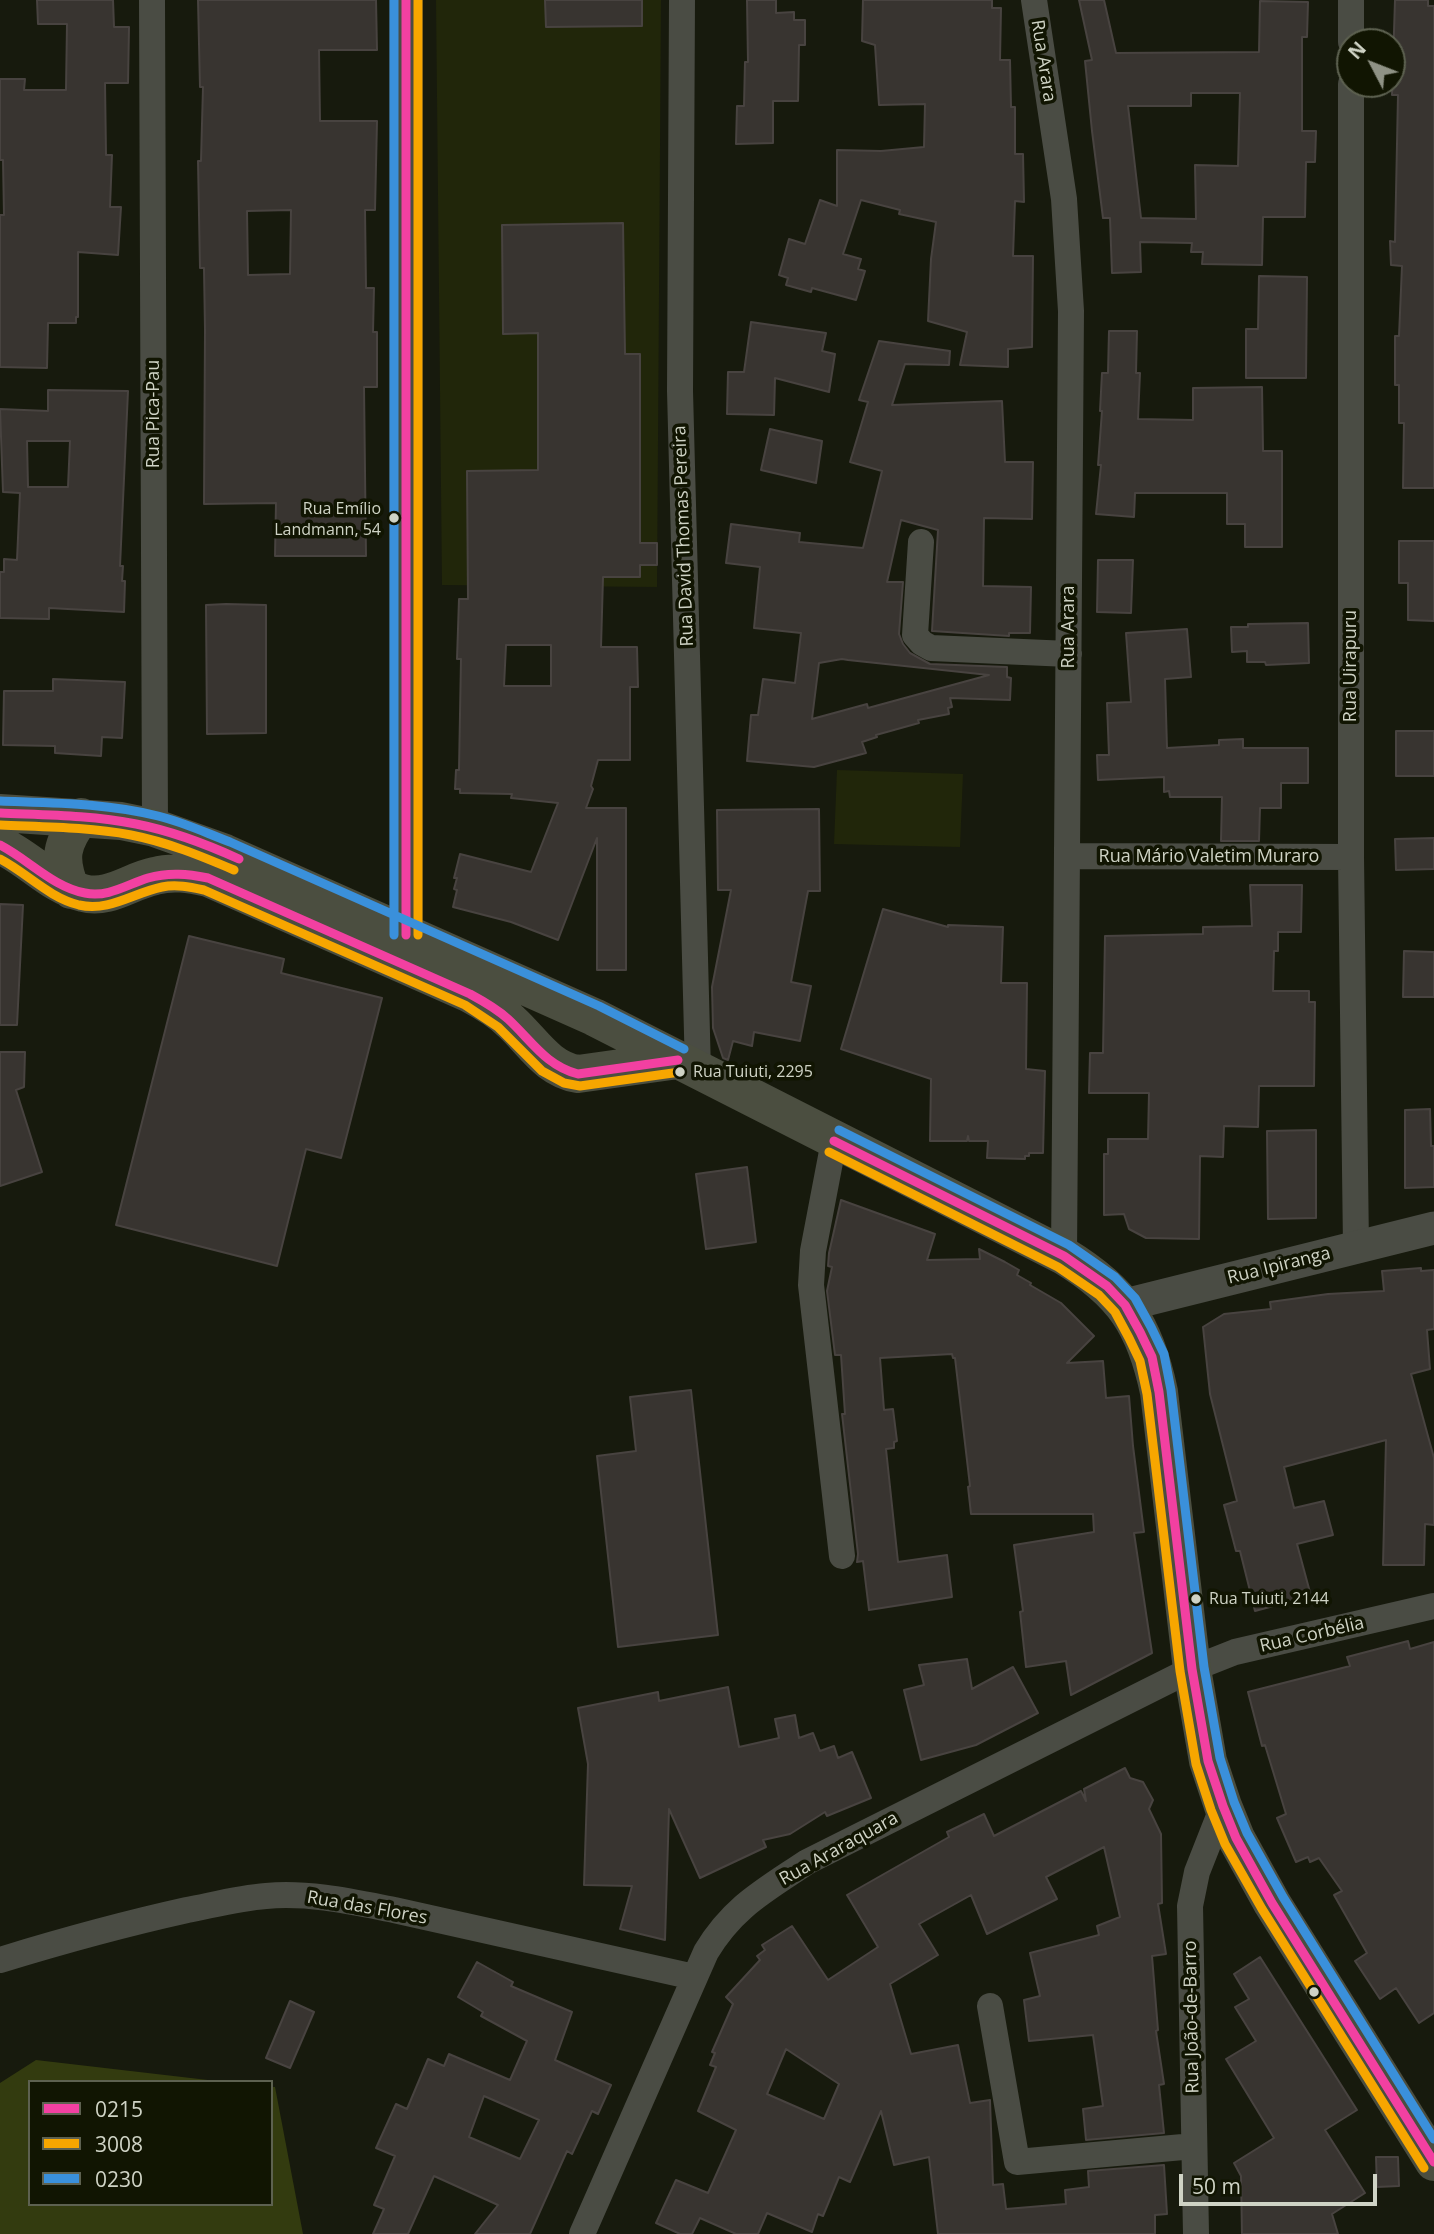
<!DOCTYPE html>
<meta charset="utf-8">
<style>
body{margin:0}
#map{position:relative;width:1434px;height:2234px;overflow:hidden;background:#171a0d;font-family:"Open Sans",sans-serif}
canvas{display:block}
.legend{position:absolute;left:28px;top:2080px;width:245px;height:126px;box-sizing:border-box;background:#111502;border:2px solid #5d6150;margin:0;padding:9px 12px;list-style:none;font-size:21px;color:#cfd3c5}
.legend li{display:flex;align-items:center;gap:14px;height:35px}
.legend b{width:35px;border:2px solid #5d6150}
.north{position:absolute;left:1336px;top:28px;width:70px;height:70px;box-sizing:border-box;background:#111502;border:2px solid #5d6150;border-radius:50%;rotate:312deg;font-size:19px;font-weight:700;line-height:28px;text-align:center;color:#cfd3c5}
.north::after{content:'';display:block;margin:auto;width:24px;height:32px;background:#8f9285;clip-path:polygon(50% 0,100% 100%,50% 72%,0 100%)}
.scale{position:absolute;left:1179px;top:2174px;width:198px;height:32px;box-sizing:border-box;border:4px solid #cfd3c5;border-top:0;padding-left:9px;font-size:21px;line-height:24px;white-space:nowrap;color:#cfd3c5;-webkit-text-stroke:5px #111502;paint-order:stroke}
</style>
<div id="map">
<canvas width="1434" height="2234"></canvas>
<ul class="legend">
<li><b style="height:9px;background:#f240a1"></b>0215</li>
<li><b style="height:9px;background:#f7a600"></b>3008</li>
<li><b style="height:9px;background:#3a90db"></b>0230</li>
</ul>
<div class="north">N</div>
<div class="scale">50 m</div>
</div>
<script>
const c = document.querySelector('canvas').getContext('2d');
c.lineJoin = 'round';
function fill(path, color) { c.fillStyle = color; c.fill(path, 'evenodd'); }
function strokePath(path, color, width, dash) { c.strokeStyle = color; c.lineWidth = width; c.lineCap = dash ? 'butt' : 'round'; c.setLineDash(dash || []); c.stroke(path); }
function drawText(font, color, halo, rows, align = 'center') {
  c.font = font + ' "Open Sans",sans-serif'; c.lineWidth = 7; c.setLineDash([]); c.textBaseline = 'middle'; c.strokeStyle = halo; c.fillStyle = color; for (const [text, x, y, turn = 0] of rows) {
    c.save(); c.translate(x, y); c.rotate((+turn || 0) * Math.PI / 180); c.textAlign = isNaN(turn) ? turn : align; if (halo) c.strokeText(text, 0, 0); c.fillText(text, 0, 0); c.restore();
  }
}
const built = new Path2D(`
 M 436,0 L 661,0 L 657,587 L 442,585 Z
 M 837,770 L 963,774 L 960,847 L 834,844 Z`);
const green = new Path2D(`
 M 36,2060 L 225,2082 L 30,2082 L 30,2204 L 271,2204 L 271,2087 L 275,2087 L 303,2234 L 0,2234 L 0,2083 Z`);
const building = new Path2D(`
 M 37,0 L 113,0 L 114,27 L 129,27 L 128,83 L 105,83 L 106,155 L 112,155 L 110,207 L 121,207 L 118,255 L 78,252 L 78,317 L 76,317 L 76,323 L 48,323 L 47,368 L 0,367 L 0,215 L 4,215 L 3,160 L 0,160 L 0,79 L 25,79 L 24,90 L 66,90 L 67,24 L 38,24 Z
 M 198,0 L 376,0 L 377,50 L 319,50 L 320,121 L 377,121 L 375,210 L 365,210 L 366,288 L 374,288 L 373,332 L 377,332 L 377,387 L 364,387 L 366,556 L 275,556 L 276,503 L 204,504 L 205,330 L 204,268 L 200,268 L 198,161 L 201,161 L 203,87 L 200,87 ZM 291,210 L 290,274 L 248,275 L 247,211 Z
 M 545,0 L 642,0 L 642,26 L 546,27 Z
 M 747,0 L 776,0 L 776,13 L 794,12 L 794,20 L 805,20 L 805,45 L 799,45 L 798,101 L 773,101 L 773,143 L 736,144 L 737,106 L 744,106 L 745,62 L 748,62 Z
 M 863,0 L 992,0 L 992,8 L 1001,8 L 1000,60 L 1010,60 L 1011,107 L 1015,107 L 1015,154 L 1023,154 L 1024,202 L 1015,201 L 1013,256 L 1033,256 L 1032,347 L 1008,349 L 1008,367 L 960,365 L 967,332 L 928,321 L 931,259 L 936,222 L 899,214 L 900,210 L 861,200 L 843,254 L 861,259 L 858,269 L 865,271 L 856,300 L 812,288 L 811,292 L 786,285 L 788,278 L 779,275 L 789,239 L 805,244 L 820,200 L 837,206 L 837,150 L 881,151 L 924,147 L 925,104 L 879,105 L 875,45 L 862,41 Z
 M 1079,0 L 1104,0 L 1116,53 L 1259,52 L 1260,1 L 1308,2 L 1307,37 L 1302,37 L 1302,131 L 1316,131 L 1315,162 L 1306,162 L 1305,217 L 1263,217 L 1262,265 L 1202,264 L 1203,252 L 1191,252 L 1192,243 L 1140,242 L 1141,272 L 1112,273 L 1110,218 L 1103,218 L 1092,131 L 1085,61 L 1092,60 ZM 1191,93 L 1240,93 L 1238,166 L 1195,165 L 1196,219 L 1141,218 L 1128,106 L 1191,106 Z
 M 1395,0 L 1428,0 L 1428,6 L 1434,6 L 1434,488 L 1403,488 L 1404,423 L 1399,423 L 1399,385 L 1395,385 L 1395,336 L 1399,336 L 1402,266 L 1391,265 L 1390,241 L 1395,242 L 1398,95 L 1392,95 Z
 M 623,223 L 625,354 L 640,354 L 640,543 L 657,543 L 657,565 L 640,565 L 640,577 L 603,577 L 601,647 L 637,647 L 638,687 L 630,687 L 630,760 L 598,760 L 591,786 L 593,789 L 586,808 L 626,808 L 626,970 L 597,970 L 597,838 L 558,940 L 511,922 L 453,907 L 457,890 L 454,889 L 457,878 L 454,878 L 460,854 L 531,872 L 558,803 L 511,798 L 512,794 L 460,793 L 460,789 L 455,789 L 456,770 L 459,770 L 461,659 L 457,659 L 459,599 L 468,599 L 467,471 L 538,470 L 538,333 L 503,334 L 502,225 ZM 506,645 L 551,645 L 551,686 L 504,686 Z
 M 1259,276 L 1307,277 L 1306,378 L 1246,378 L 1246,329 L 1258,329 Z
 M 751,322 L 826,333 L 822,351 L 835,354 L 829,392 L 775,378 L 774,415 L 727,414 L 728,372 L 744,372 Z
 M 1109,331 L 1137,331 L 1136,373 L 1140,373 L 1138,419 L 1193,420 L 1193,388 L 1262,387 L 1263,451 L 1282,451 L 1282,547 L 1245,547 L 1245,524 L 1227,524 L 1227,493 L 1135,493 L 1134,517 L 1096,514 L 1101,465 L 1098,465 L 1102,411 L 1100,411 L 1102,373 L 1108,373 Z
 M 879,341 L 950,351 L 949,365 L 905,364 L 892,405 L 1002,401 L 1005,462 L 1033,462 L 1032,519 L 984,518 L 983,586 L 1031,587 L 1030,633 L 1009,633 L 1009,636 L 932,631 L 938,530 L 901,520 L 887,582 L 903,582 L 899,634 L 903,644 L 910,653 L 930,664 L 1007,667 L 1007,677 L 1011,678 L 1010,700 L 950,698 L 952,707 L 948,708 L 949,714 L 918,720 L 919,723 L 876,735 L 877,737 L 862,742 L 866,753 L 814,767 L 747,761 L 751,715 L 758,715 L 763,679 L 795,683 L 801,633 L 754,628 L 760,567 L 726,563 L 731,524 L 800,533 L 799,542 L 863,548 L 882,471 L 850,462 L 868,402 L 859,400 ZM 842,659 L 848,660 L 989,675 L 868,708 L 867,704 L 812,719 L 819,663 Z
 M 48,390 L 128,391 L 120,566 L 123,566 L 122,581 L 125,581 L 124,612 L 49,608 L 49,619 L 0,618 L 0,572 L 4,572 L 4,559 L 17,560 L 20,493 L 3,492 L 0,409 L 48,411 ZM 27,441 L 70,441 L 68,487 L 28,487 Z
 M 770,429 L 822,441 L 816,483 L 761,470 Z
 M 1399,541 L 1434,541 L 1434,621 L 1408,620 L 1408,583 L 1399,583 Z
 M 1098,560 L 1133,560 L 1131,613 L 1097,612 Z
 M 226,604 L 266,605 L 266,733 L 207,734 L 206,605 Z
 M 1308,623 L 1309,663 L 1266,665 L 1265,662 L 1247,662 L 1247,651 L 1232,652 L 1231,627 L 1248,627 L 1248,624 Z
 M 1187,629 L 1191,677 L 1165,679 L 1167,748 L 1219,745 L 1219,740 L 1243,739 L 1243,748 L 1308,748 L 1308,783 L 1281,783 L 1281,808 L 1260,808 L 1259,841 L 1221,841 L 1222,797 L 1170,797 L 1169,791 L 1164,792 L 1164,777 L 1098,780 L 1097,755 L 1109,755 L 1107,703 L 1131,702 L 1126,633 Z
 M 53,679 L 125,682 L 122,738 L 102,737 L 101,756 L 55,753 L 55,746 L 3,745 L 4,691 L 53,691 Z
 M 1396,731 L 1434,731 L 1434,776 L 1396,776 Z
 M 819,809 L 820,891 L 808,891 L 791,982 L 811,986 L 800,1041 L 754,1032 L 752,1046 L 733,1041 L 728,1060 L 723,1058 L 713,1028 L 712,987 L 731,890 L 718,890 L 717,810 Z
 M 1434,838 L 1434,869 L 1396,870 L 1395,839 Z
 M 1250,885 L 1302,885 L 1301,932 L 1278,932 L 1278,951 L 1274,951 L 1273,991 L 1309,991 L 1309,1002 L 1315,1002 L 1314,1086 L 1259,1086 L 1258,1127 L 1224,1126 L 1223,1157 L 1200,1156 L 1199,1239 L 1146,1238 L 1129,1229 L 1124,1214 L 1104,1215 L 1104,1154 L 1108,1154 L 1108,1139 L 1148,1139 L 1149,1093 L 1089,1093 L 1090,1053 L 1103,1053 L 1105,936 L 1203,934 L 1203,927 L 1252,926 Z
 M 0,904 L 23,905 L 17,1025 L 0,1025 Z
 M 883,909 L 948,927 L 948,925 L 1003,927 L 1001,983 L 1027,983 L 1026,1069 L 1045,1071 L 1043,1153 L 1029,1153 L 1029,1156 L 1025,1156 L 1025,1159 L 987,1158 L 988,1141 L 969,1141 L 968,1136 L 967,1141 L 930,1141 L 931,1079 L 841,1049 Z
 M 189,936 L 284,959 L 281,973 L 382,998 L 341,1158 L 306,1149 L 277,1266 L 116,1225 Z
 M 1404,951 L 1434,952 L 1434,997 L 1403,997 Z
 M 0,1052 L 25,1052 L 24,1087 L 16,1090 L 42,1172 L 0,1186 Z
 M 1430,1109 L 1431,1146 L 1434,1146 L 1434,1187 L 1405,1188 L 1405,1110 Z
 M 1316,1130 L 1316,1218 L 1268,1219 L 1267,1131 Z
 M 747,1167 L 756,1242 L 706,1249 L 696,1174 Z
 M 841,1200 L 935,1234 L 927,1260 L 980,1259 L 979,1249 L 1005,1262 L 1019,1270 L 1017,1275 L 1031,1283 L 1030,1285 L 1061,1303 L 1094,1336 L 1067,1363 L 1103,1361 L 1106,1398 L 1129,1396 L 1133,1446 L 1144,1532 L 1134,1533 L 1152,1653 L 1071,1695 L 1066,1661 L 1026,1667 L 1020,1612 L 1023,1611 L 1014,1545 L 1094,1532 L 1093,1514 L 971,1514 L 968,1487 L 970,1486 L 955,1358 L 953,1358 L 952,1354 L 880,1358 L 884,1410 L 893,1409 L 897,1441 L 894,1442 L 894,1448 L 886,1449 L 898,1562 L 947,1555 L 952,1597 L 869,1610 L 863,1561 L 857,1562 L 858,1554 L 842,1414 L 845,1414 L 841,1355 L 835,1355 L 827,1291 L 832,1267 L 828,1266 L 829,1253 Z
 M 1421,1268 L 1421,1271 L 1434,1270 L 1434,1329 L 1427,1330 L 1430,1369 L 1411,1374 L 1434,1458 L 1434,1525 L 1425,1524 L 1424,1565 L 1383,1565 L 1386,1440 L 1284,1467 L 1294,1508 L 1324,1501 L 1333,1535 L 1297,1544 L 1311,1596 L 1255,1611 L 1240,1551 L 1236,1551 L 1224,1505 L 1237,1501 L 1210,1394 L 1203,1327 L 1224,1314 L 1271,1309 L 1270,1302 L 1328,1294 L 1384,1291 L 1382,1271 Z
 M 691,1390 L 718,1635 L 618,1647 L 597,1456 L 636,1451 L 630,1397 Z
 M 1408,1641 L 1410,1649 L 1434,1642 L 1434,2013 L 1419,2023 L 1396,1988 L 1380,1999 L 1355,1961 L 1367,1953 L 1334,1895 L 1342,1891 L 1319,1858 L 1310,1862 L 1308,1857 L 1296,1862 L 1277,1818 L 1286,1814 L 1265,1745 L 1262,1746 L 1248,1692 L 1350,1666 L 1347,1657 Z
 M 967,1659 L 972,1689 L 1013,1667 L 1038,1713 L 976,1745 L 921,1760 L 904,1690 L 924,1685 L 919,1665 Z
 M 728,1687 L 739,1747 L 779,1738 L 775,1719 L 795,1715 L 799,1738 L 813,1733 L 820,1751 L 834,1746 L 838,1758 L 852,1752 L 871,1798 L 827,1816 L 825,1812 L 790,1834 L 763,1840 L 766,1847 L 700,1878 L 669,1809 L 665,1940 L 620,1929 L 632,1886 L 584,1885 L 588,1764 L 578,1708 L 658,1692 L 659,1701 Z
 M 1125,1768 L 1130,1778 L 1143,1782 L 1153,1800 L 1149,1809 L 1161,1834 L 1162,1903 L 1158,1904 L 1166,1954 L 1152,1956 L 1158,2030 L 1156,2031 L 1164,2084 L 1159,2085 L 1164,2133 L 1086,2140 L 1083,2109 L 1103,2106 L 1093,2035 L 1029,2041 L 1024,2000 L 1040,1996 L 1030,1953 L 1099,1935 L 1097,1926 L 1120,1917 L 1104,1847 L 1046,1877 L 1057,1899 L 987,1934 L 971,1895 L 919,1924 L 938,1955 L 890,1984 L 911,2054 L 958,2045 L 970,2103 L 990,2100 L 993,2185 L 1003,2184 L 1006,2209 L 1066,2204 L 1065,2190 L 1089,2187 L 1088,2171 L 1164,2165 L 1167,2214 L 1155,2215 L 1155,2234 L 938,2234 L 929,2157 L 894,2165 L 881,2111 L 850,2182 L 839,2177 L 823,2216 L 818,2214 L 812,2232 L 767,2213 L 758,2234 L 736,2234 L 700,2218 L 692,2234 L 680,2234 L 656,2223 L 676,2180 L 708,2193 L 736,2130 L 698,2111 L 716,2067 L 710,2065 L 715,2053 L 712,2052 L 733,2004 L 726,1997 L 760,1960 L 757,1956 L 765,1950 L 762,1945 L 792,1926 L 828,1980 L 878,1947 L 847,1895 L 949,1837 L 947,1832 L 984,1814 L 994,1836 L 1081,1791 L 1086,1801 L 1084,1789 ZM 786,2049 L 839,2084 L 824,2119 L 767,2094 Z
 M 1260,1957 L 1357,2110 L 1325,2130 L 1365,2193 L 1332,2214 L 1338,2234 L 1242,2234 L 1241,2176 L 1234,2163 L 1274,2138 L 1226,2059 L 1256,2041 L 1235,2007 L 1249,1999 L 1234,1974 Z
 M 477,1962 L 513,1982 L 511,1986 L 572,2012 L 555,2060 L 611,2085 L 598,2114 L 592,2111 L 572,2154 L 567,2151 L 530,2234 L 475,2234 L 498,2205 L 434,2176 L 408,2234 L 373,2234 L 384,2209 L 374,2205 L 395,2156 L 376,2148 L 396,2104 L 407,2109 L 428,2059 L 444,2066 L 449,2054 L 510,2080 L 527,2041 L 481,2016 L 483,2012 L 458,1997 ZM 484,2096 L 539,2120 L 520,2159 L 469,2137 Z
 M 290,2001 L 314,2012 L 290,2068 L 266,2058 Z
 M 1376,2157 L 1398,2157 L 1399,2186 L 1377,2187 Z`);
const minor = new Path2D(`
 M 152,0 L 155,828
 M 682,0 L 680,391 L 698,1071
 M 1034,0 L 1064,199 L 1071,311 L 1064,1256
 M 1351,0 L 1351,42
 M 1351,84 L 1351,857 L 1356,1247
 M 921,542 L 915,635 L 922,643 L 931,648 L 1069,654
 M 1067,856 L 1351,857
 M 834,1141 L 813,1251 L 811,1285 L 842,1556
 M 0,1960 C 62,1941 124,1924 187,1910 C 213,1905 240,1898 266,1896 C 309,1892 353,1902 394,1910 L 694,1977
 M 990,2006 L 1017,2162 L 1194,2146
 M 582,2234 L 706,1952 C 733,1907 764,1891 807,1862 L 1192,1669 L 1235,1652 L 1434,1606
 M 1196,2234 L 1190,1906 L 1197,1872 L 1223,1806`);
const tertiary = new Path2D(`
 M 406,935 L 406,0
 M 1125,1305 L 1434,1228`);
const primary = new Path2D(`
 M 0,813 L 121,821 L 155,828 L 225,853 L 594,1017 L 1064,1256 C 1123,1292 1145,1325 1159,1392 L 1192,1669 L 1208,1761 L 1223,1806 L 1236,1838 L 1272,1903 L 1434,2162
 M 0,845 C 29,858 52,886 83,893 C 109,900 130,881 155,876 C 173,871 190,874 208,878 L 470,994 C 485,1002 499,1010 511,1022 C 533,1042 547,1069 578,1074 L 678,1060
 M 71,890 C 58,858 61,844 81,817`);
const bus1 = new Path2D(`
 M 406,0 L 406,935
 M 0,813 C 45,815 91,815 136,824 C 172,831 206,844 239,859
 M 0,845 C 29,860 53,887 85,893 C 108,898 128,884 148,878 C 169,872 188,874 208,878 L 470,994 C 483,1001 497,1009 508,1019 C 531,1040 546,1066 578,1074 L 678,1060
 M 834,1141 L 1064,1256 L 1107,1286 L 1125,1305 L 1140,1332 L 1152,1357 L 1159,1392 L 1192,1669 L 1208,1761 L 1223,1806 L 1236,1838 L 1272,1903 L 1434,2162`);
const bus2 = new Path2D(`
 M 418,0 L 418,935
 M 0,825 C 44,827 88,827 131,835 C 167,842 201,856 234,870
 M 0,859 C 27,873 48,897 79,905 C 109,912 133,893 162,887 C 176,884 190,887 204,890 L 465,1005 L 498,1027 L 542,1071 L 564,1083 L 580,1086 L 680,1072
 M 829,1152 L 1058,1267 L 1099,1295 L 1115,1312 L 1129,1338 L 1140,1361 L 1147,1394 L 1180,1671 L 1196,1764 L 1211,1810 L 1225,1844 L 1262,1909 L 1424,2168`);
const bus3 = new Path2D(`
 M 394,0 L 394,935
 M 0,801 C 53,803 107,803 158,816 C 183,822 206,833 230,842 L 599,1006 L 684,1049
 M 839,1130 L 1069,1245 L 1115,1277 L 1135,1298 L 1151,1327 L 1164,1354 L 1171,1390 L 1204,1667 L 1220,1758 L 1234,1802 L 1247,1833 L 1283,1897 L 1434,2139`);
const markers = [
 [394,518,6,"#cfd3c5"],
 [680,1072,6,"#cfd3c5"],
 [1196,1599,6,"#cfd3c5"],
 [1314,1992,6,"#cfd3c5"]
];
const busNames = [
 ["Rua Emílio",381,509,"right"],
 ["Landmann, 54",381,530,"right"],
 ["Rua Tuiuti, 2295",693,1072],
 ["Rua Tuiuti, 2144",1209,1599]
];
const streetNames = [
 ["Rua Arara",1043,61,81],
 ["Rua Pica-Pau",154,414,-90],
 ["Rua David Thomas Pereira",684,536,-92],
 ["Rua Arara",1069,627,-90],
 ["Rua Uirapuru",1351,666,-90],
 ["Rua Mário Valetim Muraro",1209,857],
 ["Rua Ipiranga",1279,1266,-14],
 ["Rua Corbélia",1312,1635,-13],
 ["Rua Araraquara",839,1849,-29],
 ["Rua das Flores",367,1908,10],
 ["Rua João-de-Barro",1192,2017,-91]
];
fill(built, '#21260a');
fill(green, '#333b0f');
fill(building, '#383430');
strokePath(building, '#484340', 2);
strokePath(minor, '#4a4c44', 26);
strokePath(tertiary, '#4a4c44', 33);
strokePath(primary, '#4b4e40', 38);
strokePath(bus1, '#f240a1', 9);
strokePath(bus2, '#f7a600', 9);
strokePath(bus3, '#3a90db', 9);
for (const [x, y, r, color] of markers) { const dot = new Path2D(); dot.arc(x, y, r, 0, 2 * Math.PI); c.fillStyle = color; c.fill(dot); strokePath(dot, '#111502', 2.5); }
drawText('16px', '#cfd3c5', '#111502', busNames, 'left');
drawText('18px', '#cfd3c5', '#111502', streetNames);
</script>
